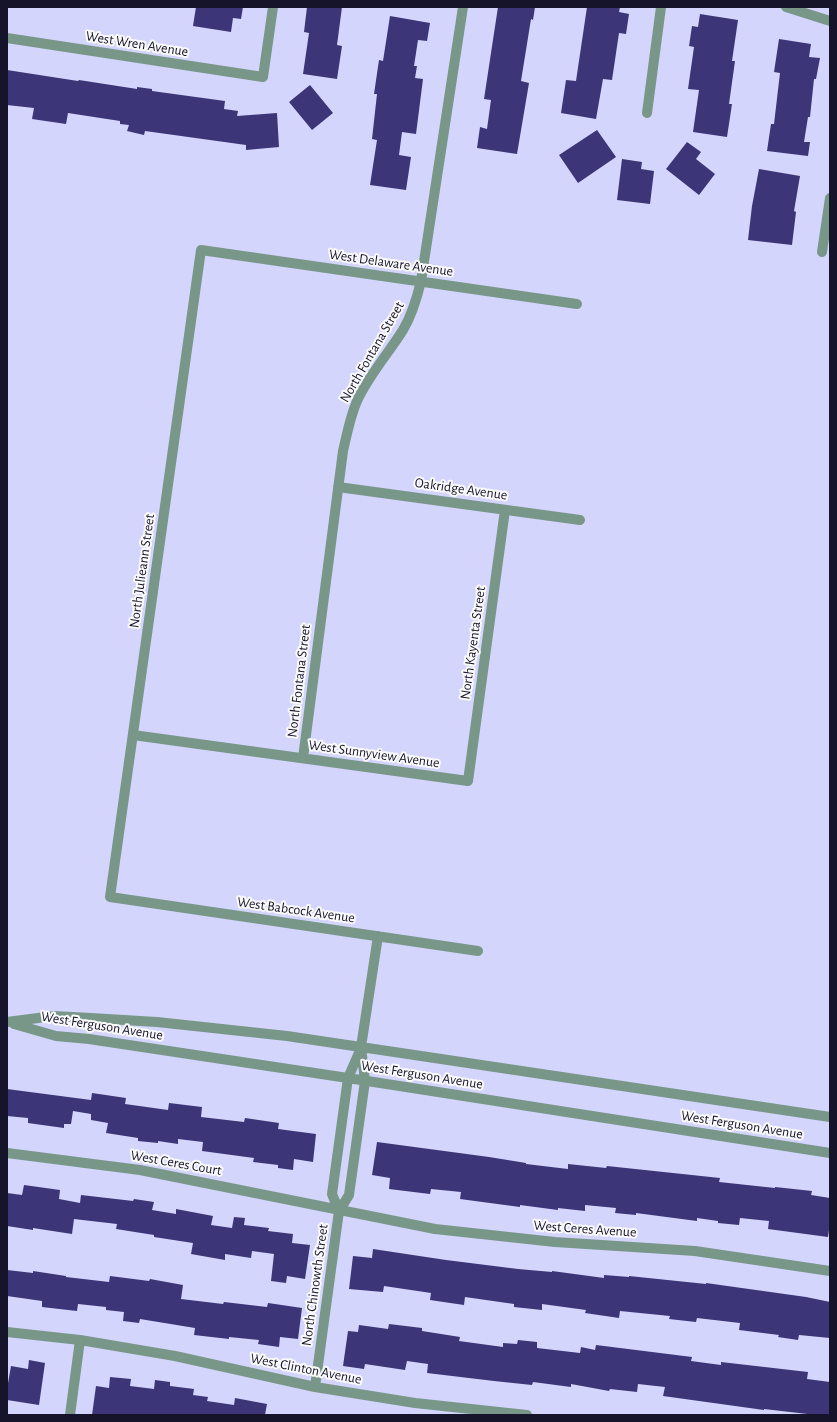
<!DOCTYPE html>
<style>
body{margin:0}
#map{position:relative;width:837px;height:1422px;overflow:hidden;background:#d4d5fc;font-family:"Alegreya Sans",sans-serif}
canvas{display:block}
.frame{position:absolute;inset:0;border:8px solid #16142b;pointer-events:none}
</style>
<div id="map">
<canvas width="837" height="1422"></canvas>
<div class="frame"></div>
</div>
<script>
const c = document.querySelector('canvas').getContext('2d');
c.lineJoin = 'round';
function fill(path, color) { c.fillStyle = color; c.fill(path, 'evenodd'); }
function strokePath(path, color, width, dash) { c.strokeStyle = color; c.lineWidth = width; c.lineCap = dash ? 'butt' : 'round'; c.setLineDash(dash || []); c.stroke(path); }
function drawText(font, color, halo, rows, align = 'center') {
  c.font = font + ' "Alegreya Sans",sans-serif'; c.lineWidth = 4; c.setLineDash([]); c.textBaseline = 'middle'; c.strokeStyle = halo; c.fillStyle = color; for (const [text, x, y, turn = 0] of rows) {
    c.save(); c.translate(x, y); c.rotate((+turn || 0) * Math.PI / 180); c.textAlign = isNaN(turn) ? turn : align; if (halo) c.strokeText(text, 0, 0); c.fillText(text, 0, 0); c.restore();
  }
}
const building = new Path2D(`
 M 196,7 L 243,7 L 241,19 L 233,18 L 231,32 L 193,26 Z
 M 307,7 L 342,7 L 337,45 L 342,46 L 337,79 L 303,74 L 309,33 L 304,32 Z
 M 498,7 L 535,7 L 533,20 L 531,19 L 521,81 L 529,83 L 517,154 L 477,148 L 480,127 L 487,129 L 491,100 L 484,99 Z
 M 587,7 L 620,7 L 619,12 L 629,14 L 626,34 L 619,33 L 612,80 L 603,79 L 596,119 L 561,113 L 566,80 L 576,81 Z
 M 700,14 L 738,20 L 732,61 L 735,61 L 729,104 L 732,104 L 727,137 L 693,132 L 699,90 L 688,89 L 694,47 L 689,46 L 692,26 L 698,27 Z
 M 390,16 L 430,23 L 427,41 L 418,40 L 414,66 L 417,66 L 415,78 L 423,79 L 416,134 L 402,132 L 399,155 L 411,157 L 406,190 L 370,185 L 377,140 L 372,139 L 377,94 L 374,94 L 379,60 L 383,61 Z
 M 779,39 L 811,44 L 809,57 L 820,58 L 816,79 L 814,79 L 810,117 L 808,117 L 804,142 L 810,142 L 808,156 L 767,151 L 771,124 L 774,124 L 780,73 L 774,72 Z
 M 7,70 L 78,81 L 79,80 L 137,89 L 137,87 L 152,89 L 152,91 L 225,101 L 224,109 L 238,111 L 237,116 L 277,113 L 279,147 L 246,150 L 246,145 L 145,131 L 144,135 L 127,131 L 129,125 L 120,124 L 120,121 L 68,113 L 66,124 L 32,119 L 34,108 L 7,105 Z
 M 310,85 L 333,113 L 312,130 L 289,102 Z
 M 597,130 L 616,157 L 578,183 L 559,155 Z
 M 687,142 L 701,152 L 696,159 L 715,174 L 699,195 L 666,169 Z
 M 622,159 L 642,162 L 641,169 L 654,171 L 650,204 L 617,200 Z
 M 759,169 L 800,176 L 794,211 L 796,212 L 792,245 L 748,240 L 752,206 Z
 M 7,1089 L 91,1100 L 92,1093 L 126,1098 L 125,1104 L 168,1110 L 169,1103 L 202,1107 L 201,1117 L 244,1122 L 245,1118 L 279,1123 L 278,1129 L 316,1134 L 313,1162 L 294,1159 L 293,1170 L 278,1168 L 278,1165 L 253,1162 L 254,1158 L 202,1151 L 203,1142 L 178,1139 L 178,1144 L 158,1141 L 158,1143 L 138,1141 L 138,1138 L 106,1133 L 108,1123 L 91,1120 L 91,1114 L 73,1111 L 71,1124 L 64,1124 L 64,1128 L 28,1123 L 28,1118 L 7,1116 Z
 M 377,1142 L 489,1157 L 526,1163 L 526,1164 L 568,1169 L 568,1164 L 606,1168 L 607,1166 L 720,1178 L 719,1182 L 775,1188 L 775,1187 L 812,1191 L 811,1195 L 830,1198 L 830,1223 L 828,1237 L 768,1229 L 769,1221 L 740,1218 L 739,1225 L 718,1223 L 718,1221 L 697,1218 L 697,1221 L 636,1213 L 636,1215 L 615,1213 L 616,1208 L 585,1205 L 585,1211 L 558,1208 L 558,1210 L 520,1205 L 520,1207 L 460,1199 L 461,1192 L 431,1189 L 430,1194 L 389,1189 L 390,1178 L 372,1175 Z
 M 24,1185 L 60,1190 L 59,1199 L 80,1203 L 81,1195 L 133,1201 L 134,1199 L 154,1202 L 152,1210 L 176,1214 L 176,1209 L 213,1216 L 211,1225 L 232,1228 L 234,1217 L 245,1218 L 244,1225 L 269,1228 L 268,1231 L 293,1234 L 292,1243 L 310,1245 L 305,1279 L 287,1276 L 286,1283 L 271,1281 L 274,1254 L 252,1251 L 251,1258 L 225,1254 L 225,1260 L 191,1254 L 193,1243 L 154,1237 L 154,1235 L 116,1229 L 117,1224 L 74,1219 L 72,1234 L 33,1228 L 33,1230 L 7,1226 L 7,1193 L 22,1195 Z
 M 373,1249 L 446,1260 L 518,1269 L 552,1272 L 552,1271 L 604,1278 L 604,1275 L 629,1277 L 629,1276 L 706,1284 L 706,1283 L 806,1297 L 830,1302 L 830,1338 L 799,1335 L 798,1340 L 778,1337 L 779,1335 L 739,1330 L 740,1323 L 697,1318 L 696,1322 L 669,1319 L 670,1316 L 620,1311 L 619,1318 L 585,1313 L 586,1310 L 542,1304 L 542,1310 L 514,1307 L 514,1304 L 465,1297 L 464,1305 L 430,1300 L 431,1293 L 384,1286 L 383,1292 L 349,1289 L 353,1256 L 372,1258 Z
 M 7,1270 L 33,1273 L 33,1271 L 66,1276 L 66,1277 L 109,1282 L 110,1276 L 149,1281 L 150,1279 L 183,1285 L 181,1299 L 223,1304 L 224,1302 L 267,1307 L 268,1303 L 302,1308 L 298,1339 L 280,1337 L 279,1347 L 258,1344 L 259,1340 L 229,1337 L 229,1339 L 194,1335 L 195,1328 L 140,1319 L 139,1323 L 123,1321 L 124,1312 L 106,1310 L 106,1307 L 78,1304 L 77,1311 L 42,1307 L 42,1301 L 7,1296 Z
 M 389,1324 L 422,1328 L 422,1331 L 460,1337 L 459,1341 L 503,1347 L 503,1343 L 517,1344 L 518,1340 L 537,1342 L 537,1348 L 580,1353 L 581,1347 L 595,1350 L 596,1345 L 692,1357 L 691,1361 L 721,1365 L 721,1362 L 808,1372 L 807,1379 L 830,1382 L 830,1415 L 816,1415 L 764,1409 L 764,1410 L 663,1396 L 665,1387 L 638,1384 L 637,1392 L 610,1389 L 609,1391 L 571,1384 L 571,1387 L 533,1382 L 532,1385 L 494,1381 L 427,1373 L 428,1364 L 407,1361 L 405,1370 L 365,1364 L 364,1369 L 343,1366 L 348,1331 L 358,1332 L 359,1325 L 388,1329 Z
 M 29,1360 L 45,1363 L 39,1405 L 7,1400 L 7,1389 L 11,1366 L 28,1369 Z
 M 110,1377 L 131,1379 L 130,1386 L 154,1389 L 155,1380 L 170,1382 L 170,1386 L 194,1389 L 193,1395 L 208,1397 L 207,1401 L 234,1405 L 235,1398 L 267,1404 L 265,1415 L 92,1415 L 96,1386 L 109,1388 Z`);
const minor = new Path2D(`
 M 786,7 L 830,21
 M 7,38 L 263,77 L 273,7
 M 647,113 L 661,7
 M 822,252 L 830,198
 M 338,487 L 580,520
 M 133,735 L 468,781 L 505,510
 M 303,758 L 343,451 C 347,434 350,417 357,401 C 369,375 388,354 403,330 C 412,315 417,298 421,281 L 463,7
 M 478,951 L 110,897 L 201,250 L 577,304
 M 7,1022 L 54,1016 L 91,1018 L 157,1022 L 287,1036 L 830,1117
 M 14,1024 L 56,1036 L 89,1039 L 348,1078 L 830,1153
 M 7,1153 L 140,1170 L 435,1229 L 555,1242 L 695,1251 L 830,1271
 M 339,1211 L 332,1194 L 348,1078 L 361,1048
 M 7,1332 L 80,1340 L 175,1356 L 315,1387 L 415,1403 L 527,1415
 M 315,1387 L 339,1211 L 349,1195 L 365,1081 L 361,1047 L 378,936
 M 70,1415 L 80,1340`);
const streetNames = [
 ["West Wren Avenue",137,44,9],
 ["West Delaware Avenue",391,263,8],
 ["North Fontana Street",372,352,-60],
 ["Oakridge Avenue",461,489,8],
 ["North Julieann Street",142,571,-82],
 ["North Kayenta Street",473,643,-82],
 ["North Fontana Street",299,681,-83],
 ["West Sunnyview Avenue",374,754,8],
 ["West Babcock Avenue",296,910,8],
 ["West Ferguson Avenue",102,1026,9],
 ["West Ferguson Avenue",422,1075,9],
 ["West Ferguson Avenue",742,1125,9],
 ["West Ceres Court",176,1163,10],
 ["West Ceres Avenue",585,1229,4],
 ["North Chinowth Street",315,1285,-82],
 ["West Clinton Avenue",306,1369,11]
];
fill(building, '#3c3577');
strokePath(minor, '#789789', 10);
drawText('14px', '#16142b', '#fafafa', streetNames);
</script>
